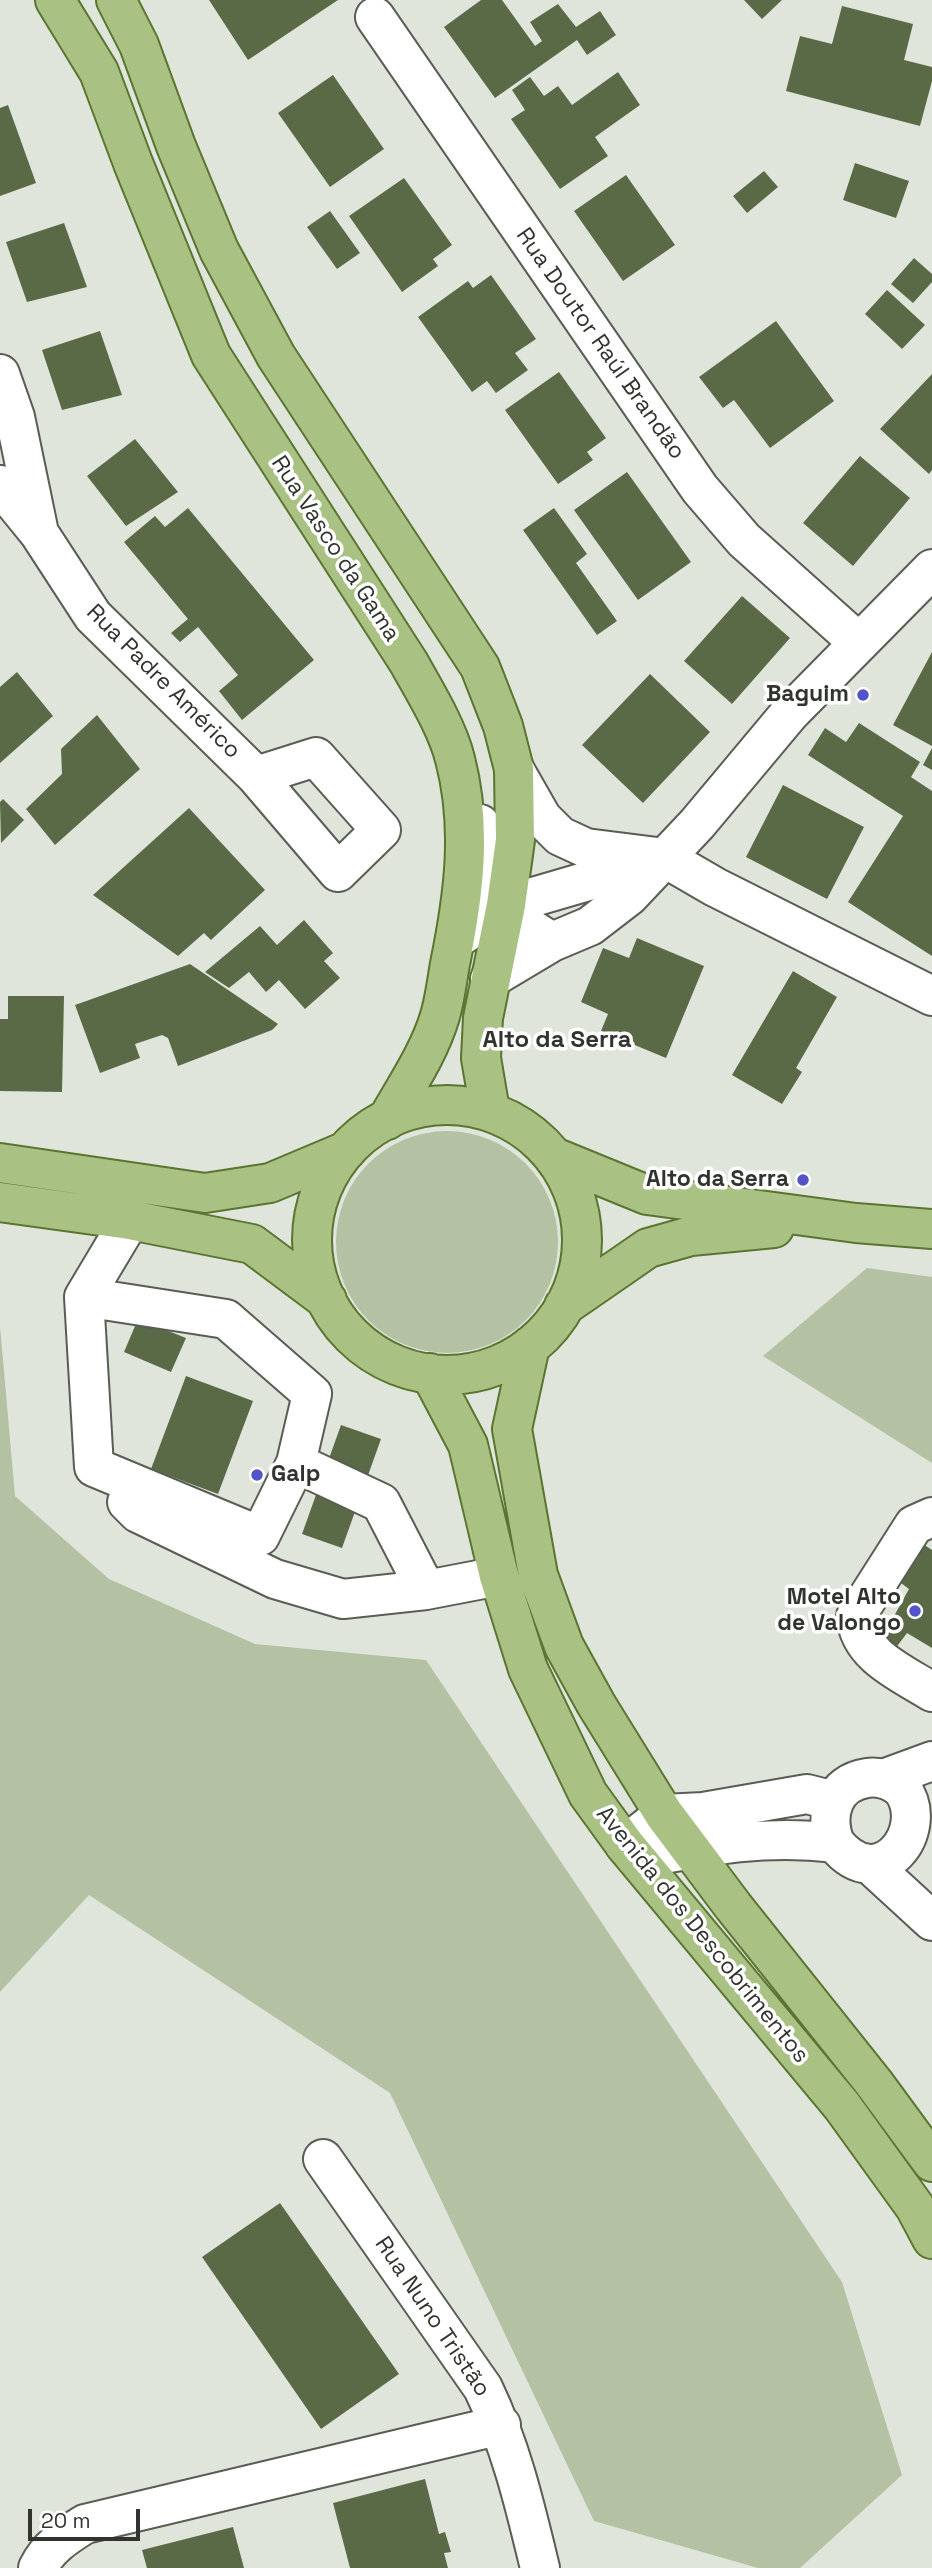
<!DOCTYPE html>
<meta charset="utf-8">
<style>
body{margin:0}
#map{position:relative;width:932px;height:2568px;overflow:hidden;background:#e0e5db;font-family:"Space Grotesk",sans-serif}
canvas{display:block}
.scale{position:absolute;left:28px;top:2509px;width:112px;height:32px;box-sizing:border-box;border:4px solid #31332f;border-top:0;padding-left:9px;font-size:21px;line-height:24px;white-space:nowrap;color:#31332f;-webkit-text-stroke:5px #fff;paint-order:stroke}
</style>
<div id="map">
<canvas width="932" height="2568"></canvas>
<div class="scale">20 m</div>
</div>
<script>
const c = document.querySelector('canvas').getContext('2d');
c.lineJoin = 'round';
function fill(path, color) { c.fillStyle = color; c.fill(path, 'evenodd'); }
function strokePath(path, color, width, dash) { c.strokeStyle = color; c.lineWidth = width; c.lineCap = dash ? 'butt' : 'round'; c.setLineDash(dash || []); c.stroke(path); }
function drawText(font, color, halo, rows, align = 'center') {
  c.font = font + ' "Space Grotesk",sans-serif'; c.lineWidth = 7; c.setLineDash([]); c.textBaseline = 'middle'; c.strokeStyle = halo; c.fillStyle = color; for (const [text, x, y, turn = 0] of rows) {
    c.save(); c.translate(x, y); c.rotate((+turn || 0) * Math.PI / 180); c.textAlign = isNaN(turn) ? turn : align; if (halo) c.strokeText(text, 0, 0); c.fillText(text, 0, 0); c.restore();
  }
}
const green = new Path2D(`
 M336 1242a111 111 0 1 1 222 0a111 111 0 1 1-222 0Z
 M 867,1268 L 932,1277 L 932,1463 L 763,1356 Z
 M 0,1326 L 15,1496 L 109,1579 L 255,1644 L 426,1660 L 842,2282 L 902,2475 L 800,2568 L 758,2568 L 594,2521 L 390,2093 L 89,1895 L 0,1992 Z`);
const building = new Path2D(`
 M 209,0 L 338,0 L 248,60 Z
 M 481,0 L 502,0 L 535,46 L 542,41 L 530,22 L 558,4 L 576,27 L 600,11 L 616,35 L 587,55 L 577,40 L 495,98 L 444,27 Z
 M 744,0 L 782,0 L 762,19 Z
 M 842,6 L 913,24 L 904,60 L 932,67 L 932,81 L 920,126 L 786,91 L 800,36 L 832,44 Z
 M 618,72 L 640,105 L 595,137 L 608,156 L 560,189 L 511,119 L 525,110 L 512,90 L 530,77 L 544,96 L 558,86 L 572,105 Z
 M 333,75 L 384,149 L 330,187 L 278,113 Z
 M 8,105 L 36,183 L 0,196 L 0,108 Z
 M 855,163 L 909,181 L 896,218 L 843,200 Z
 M 764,171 L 778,187 L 747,213 L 733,196 Z
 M 626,175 L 675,245 L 623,281 L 574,211 Z
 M 404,178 L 452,245 L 433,259 L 438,266 L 402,292 L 349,216 Z
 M 330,211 L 360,253 L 337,269 L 307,227 Z
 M 64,223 L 87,287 L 27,302 L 6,242 Z
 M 914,258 L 932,274 L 932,282 L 913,303 L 891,284 Z
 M 491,275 L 536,339 L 515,353 L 528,370 L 496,393 L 487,381 L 472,392 L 418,317 L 468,281 L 473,288 Z
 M 887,290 L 925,325 L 902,349 L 865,314 Z
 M 776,321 L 834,401 L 770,448 L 734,400 L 723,408 L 699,377 Z
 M 100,331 L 122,395 L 62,410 L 42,350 Z
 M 559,372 L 606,438 L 587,452 L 593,460 L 558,484 L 505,410 Z
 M 932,374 L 932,470 L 929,474 L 880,429 Z
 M 135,439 L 178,492 L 126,526 L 87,476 Z
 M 860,456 L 910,498 L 853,566 L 803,523 Z
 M 627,472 L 691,562 L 638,600 L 574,510 Z
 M 188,508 L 314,660 L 242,720 L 219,691 L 238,675 L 198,627 L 180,642 L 171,633 L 188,619 L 124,542 L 155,516 L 165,527 Z
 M 554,508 L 587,554 L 576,563 L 617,621 L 597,635 L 523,530 Z
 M 742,596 L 790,638 L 732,704 L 684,661 Z
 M 932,652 L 932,746 L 893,725 Z
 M 17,672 L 53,716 L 0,763 L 0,687 Z
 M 650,674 L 710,732 L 643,803 L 582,745 Z
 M 97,715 L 140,769 L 55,845 L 26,809 L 62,774 L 61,749 Z
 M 859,723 L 920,762 L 911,777 L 932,791 L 932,956 L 848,902 L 903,816 L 808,755 L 825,728 L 846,742 Z
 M 932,748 L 932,770 L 923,765 Z
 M 783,785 L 864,827 L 827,899 L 746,857 Z
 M 3,799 L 24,820 L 1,843 L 0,802 Z
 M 189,808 L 265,890 L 211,940 L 204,933 L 178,956 L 93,895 Z
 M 304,920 L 333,953 L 324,961 L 340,978 L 305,1009 L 279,980 L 266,992 L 249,972 L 229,988 L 205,972 L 260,926 L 277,945 Z
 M 637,938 L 704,966 L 666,1058 L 601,1031 L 608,1014 L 581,1002 L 603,948 L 629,958 Z
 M 190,964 L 278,1024 L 272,1030 L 178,1066 L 168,1038 L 162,1035 L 135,1044 L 140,1058 L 100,1073 L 75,1005 Z
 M 793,971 L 837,997 L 796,1068 L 802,1072 L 782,1104 L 732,1075 Z
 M 8,996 L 64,996 L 62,1092 L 0,1091 L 0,1019 L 8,1019 Z
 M 138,1319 L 186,1338 L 171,1372 L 124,1352 Z
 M 186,1376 L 253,1401 L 218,1494 L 151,1469 Z
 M 341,1425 L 381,1439 L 342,1548 L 302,1534 Z
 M 923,1544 L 932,1550 L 932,1648 L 907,1633 L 892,1653 L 878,1645 L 909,1589 L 901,1583 Z
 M 280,2203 L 399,2374 L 321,2429 L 202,2257 Z
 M 425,2479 L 439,2534 L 445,2532 L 451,2552 L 444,2553 L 448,2568 L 350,2568 L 333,2503 Z
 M 233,2527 L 244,2568 L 147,2568 L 142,2550 Z`);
const minor = new Path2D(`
 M 375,17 L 700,489 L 744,540 L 859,643
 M 0,374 L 15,417 L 38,528
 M 0,485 L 39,533 L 93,616 L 256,776 L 338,872 L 381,830 L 316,757 L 256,776
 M 514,769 L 542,818 L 560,836 L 586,848 L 665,858 L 715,887 L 932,996
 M 480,824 L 480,873 L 522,923 L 552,942
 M 455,940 L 506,905 L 653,862
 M 490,979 L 552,942 L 590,926 L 629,896 L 697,824 L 789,714 L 932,569
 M 130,1220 L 84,1297 L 94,1467 L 260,1536 L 296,1463 L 381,1503 L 426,1590 L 499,1576
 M 84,1297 L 226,1319 L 312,1394 L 296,1463
 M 127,1502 L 138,1513 L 275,1579 L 343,1599 L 426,1590
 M 932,1517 L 914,1525 L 856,1616 C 859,1656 902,1673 932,1692
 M 883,1779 L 932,1761
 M 625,1845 L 664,1814 L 703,1812 L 807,1794 L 834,1801
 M 638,1859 C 706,1846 765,1834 835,1843 C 880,1899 932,1829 902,1789 C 893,1781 880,1776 867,1778 C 833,1783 824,1815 835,1843
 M 871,1865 L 932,1921
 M 323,2159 L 483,2388 C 511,2446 525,2506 540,2568
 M 38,2568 C 48,2547 66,2536 85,2524 L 501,2425`);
const major = new Path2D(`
 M 55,0 L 99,72 L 133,163 L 211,355 L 409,663 C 425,692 447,727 455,759 C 473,828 464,895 450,964 C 447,981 445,999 440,1016 C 429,1053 406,1086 387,1120
 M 116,0 L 139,45 L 176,146 L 219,250 L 276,356 L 480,667 L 503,726 L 514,769 L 515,840 L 506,905 L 483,1018 L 481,1058 L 490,1111
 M312 1240a135 135 0 1 1 270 0a135 135 0 1 1-270 0Z
 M 554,1157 L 647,1195 L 856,1223 L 932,1229
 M 0,1163 L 205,1193 L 270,1183 L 346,1151
 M 0,1202 L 130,1220 L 252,1244 L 327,1300
 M 564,1306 L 648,1248 L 691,1236 L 774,1228
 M 530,1346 L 512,1429 L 538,1575 L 564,1646 L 596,1704 L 664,1814 L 733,1906 L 874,2083 L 932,2162
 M 430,1373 L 468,1445 L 499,1576 L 528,1669 L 588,1794 L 625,1845 L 842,2106 L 915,2207 L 932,2239`);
const markers = [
 [863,695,7,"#5353ca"],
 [803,1180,7,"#5353ca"],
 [257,1475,7,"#5353ca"],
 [915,1611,7,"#5353ca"]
];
const streetNames = [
 ["Rua Doutor Raúl Brandão",600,344,55],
 ["Rua Vasco da Gama",335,549,57],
 ["Rua Padre Américo",163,682,45],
 ["Avenida dos Descobrimentos",702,1935,51],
 ["Rua Nuno Tristão",432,2317,56]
];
const poiNames = [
 ["Baguim",849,695],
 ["Alto da Serra",789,1180],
 ["Galp",271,1475,"left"],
 ["Motel Alto",901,1598],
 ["de Valongo",901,1624]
];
const neighbourhoodNames = [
 ["Alto da Serra",557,1040]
];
fill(green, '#b4c2a3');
fill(building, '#5a6a46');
strokePath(minor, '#595d54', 42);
strokePath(major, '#5a7530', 42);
strokePath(minor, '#fff', 38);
strokePath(major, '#a9c183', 38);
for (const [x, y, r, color] of markers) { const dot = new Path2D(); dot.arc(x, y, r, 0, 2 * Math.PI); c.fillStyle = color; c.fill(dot); strokePath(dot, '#fff', 2.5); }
drawText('23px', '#31332f', '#fff', streetNames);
drawText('bold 23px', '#31332f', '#fff', poiNames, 'right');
drawText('bold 24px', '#31332f', '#fff', neighbourhoodNames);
</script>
